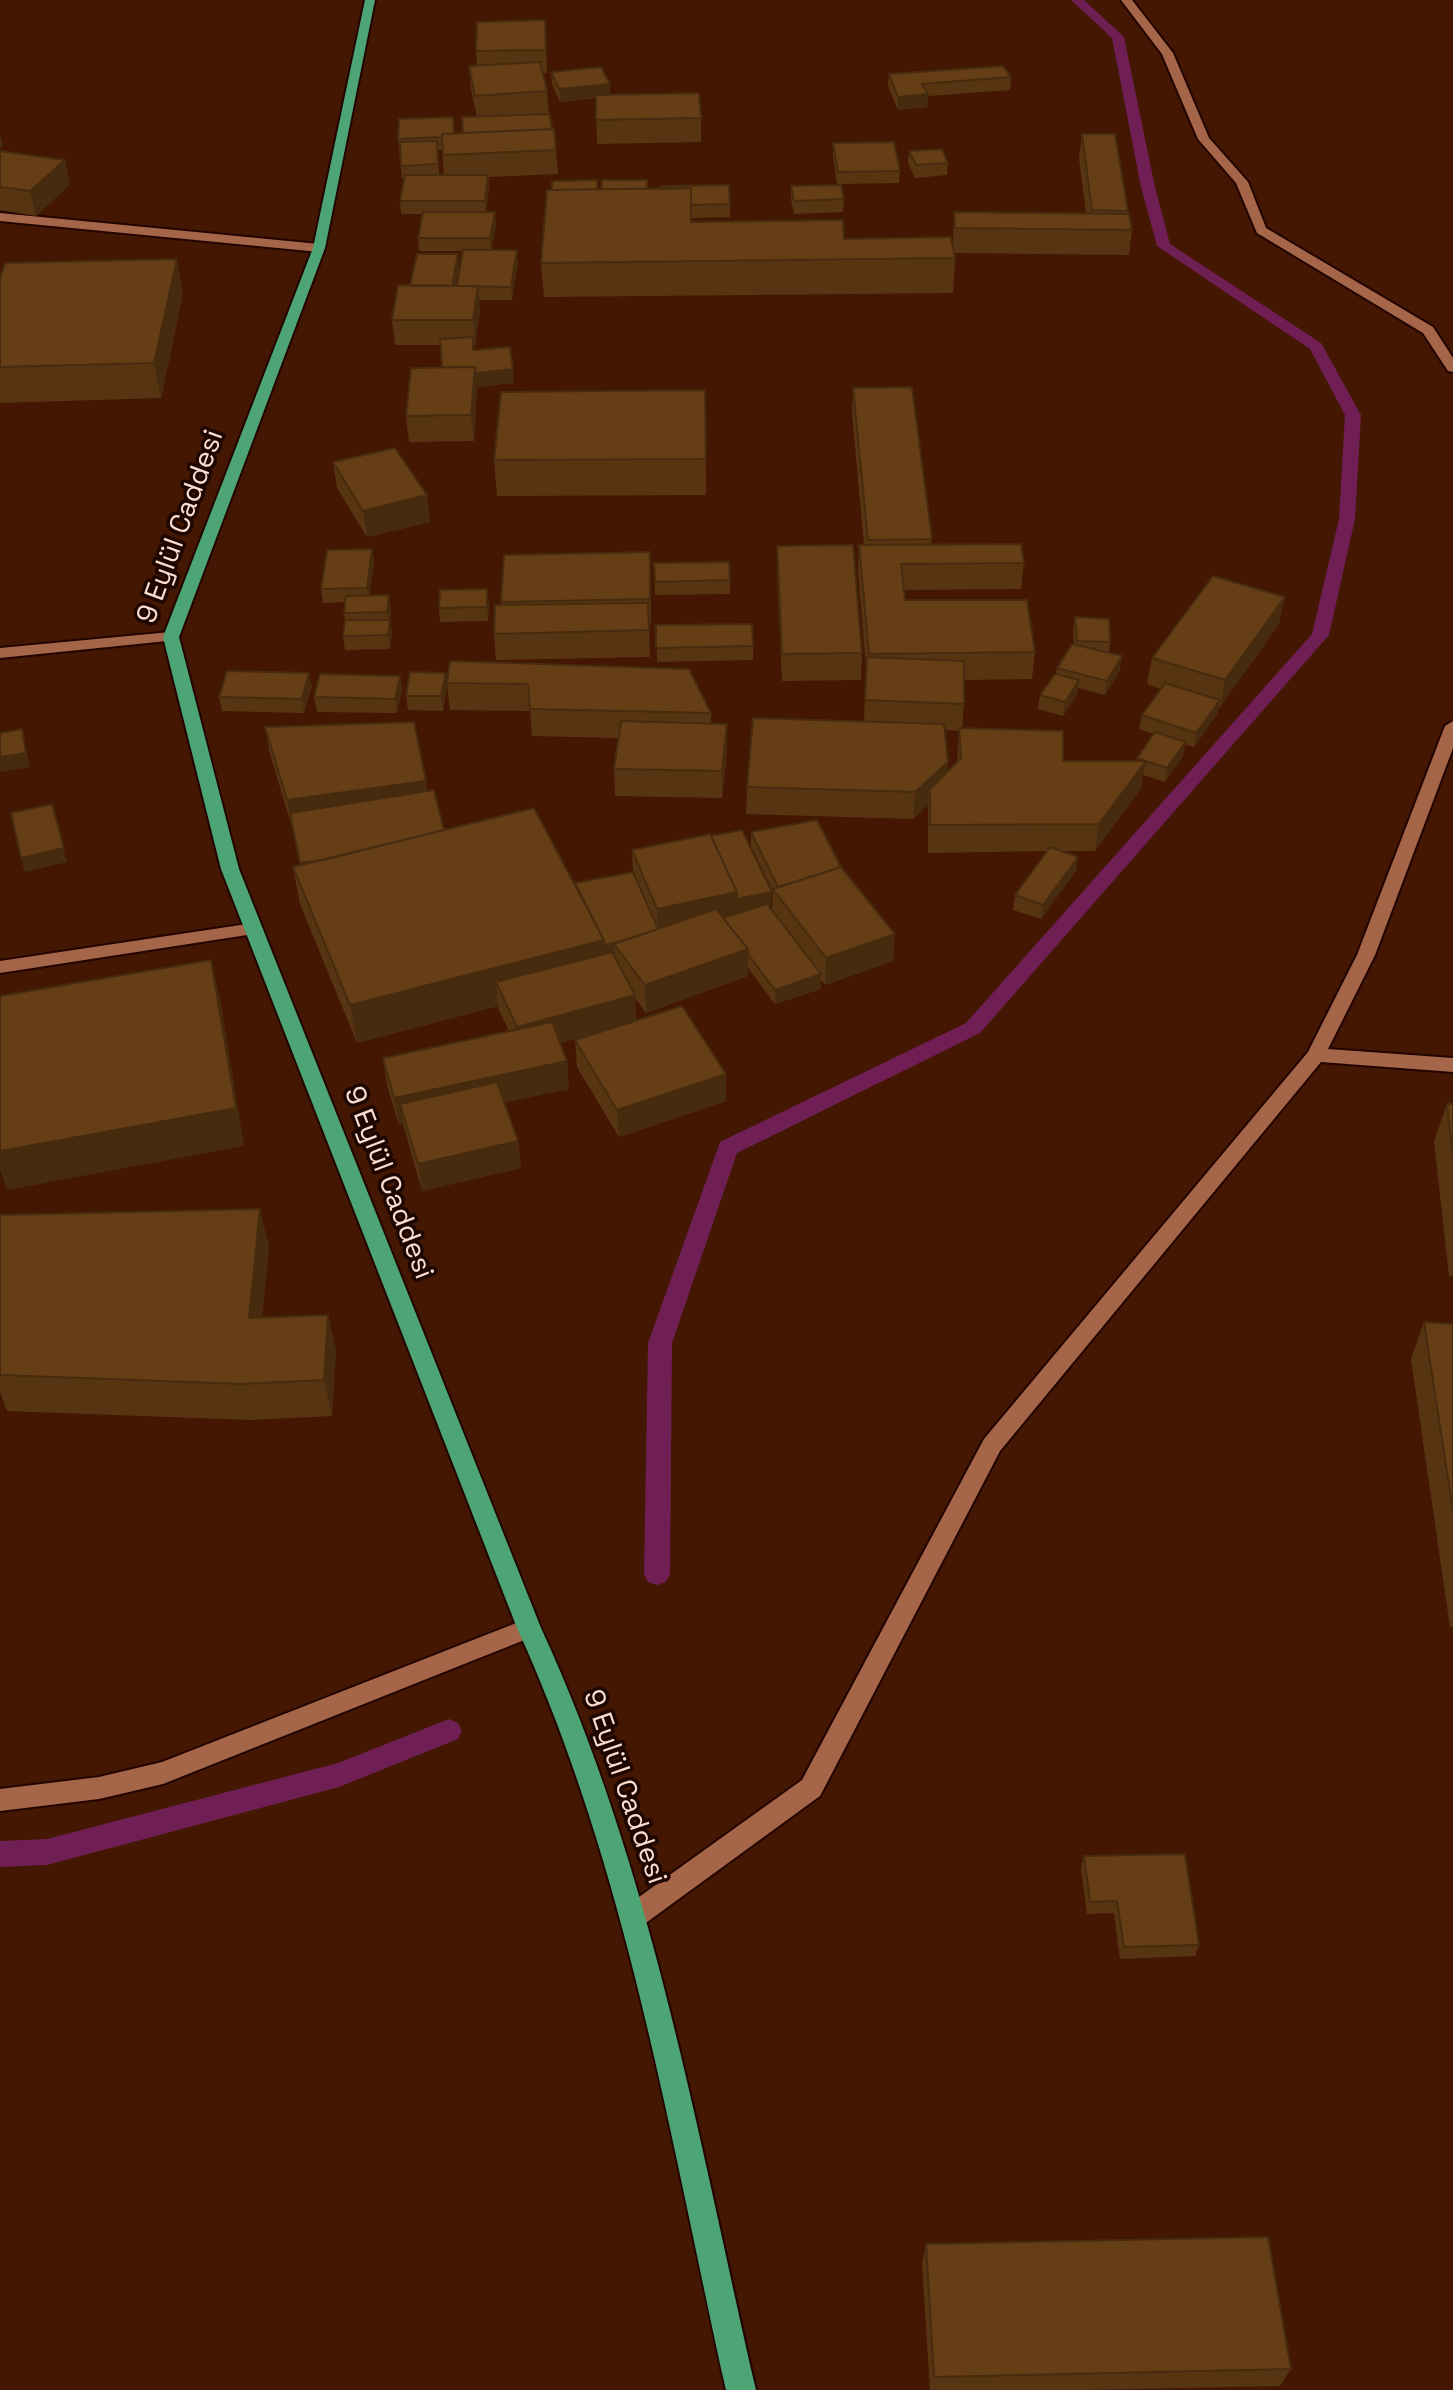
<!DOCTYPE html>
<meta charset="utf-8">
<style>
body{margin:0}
canvas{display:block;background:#431702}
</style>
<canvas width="1453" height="2390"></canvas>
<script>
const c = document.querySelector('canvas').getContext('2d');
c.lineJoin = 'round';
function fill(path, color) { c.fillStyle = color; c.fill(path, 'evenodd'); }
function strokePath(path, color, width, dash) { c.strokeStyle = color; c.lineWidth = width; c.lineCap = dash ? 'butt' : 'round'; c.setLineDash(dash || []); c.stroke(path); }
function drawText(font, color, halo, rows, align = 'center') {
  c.font = font + ' "Space Grotesk",sans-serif'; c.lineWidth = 7; c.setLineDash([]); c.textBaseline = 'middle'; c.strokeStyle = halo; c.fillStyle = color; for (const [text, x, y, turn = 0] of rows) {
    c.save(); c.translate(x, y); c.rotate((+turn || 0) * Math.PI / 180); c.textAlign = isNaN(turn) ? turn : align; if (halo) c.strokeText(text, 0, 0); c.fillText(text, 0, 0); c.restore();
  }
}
const stream = new Path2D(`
 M 1071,0 L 1084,0 L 1124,37 L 1155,187 L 1170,244 L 1321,343 L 1361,415 L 1355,519 L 1329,635 L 980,1033 L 737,1153 L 672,1343 L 670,1574 L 666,1582 L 657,1585 L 648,1582 L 644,1574 L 648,1343 L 720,1142 L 966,1023 L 1312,634 L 1339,519 L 1345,415 L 1310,349 L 1157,246 L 1141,187 L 1112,38 Z
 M 449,1719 L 458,1723 L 462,1731 L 458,1739 L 339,1787 L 47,1865 L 0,1867 L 0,1841 L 47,1839 L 338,1763 Z`);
const minor = new Path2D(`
 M 1121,0 L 1132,0 L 1173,53 L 1209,138 L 1248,182 L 1266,228 L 1433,327 L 1453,358 L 1453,372 L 1448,371 L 1423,333 L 1257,233 L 1236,183 L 1198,139 L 1162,54 Z
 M 0,213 L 319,244 L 325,248 L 319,252 L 0,221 Z
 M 171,632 L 179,637 L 177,640 L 0,658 L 0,648 Z
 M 1453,721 L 1453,748 L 1375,955 L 1328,1049 L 1453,1058 L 1453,1072 L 1321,1062 L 1000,1451 L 820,1796 L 643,1925 L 634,1928 L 625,1925 L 621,1916 L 625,1907 L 802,1780 L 984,1439 L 1308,1052 L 1357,955 L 1445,726 Z
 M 254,923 L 263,929 L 260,933 L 0,973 L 0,961 Z
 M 529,1618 L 537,1621 L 541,1628 L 537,1635 L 163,1784 L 99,1799 L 0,1811 L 0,1789 L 99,1777 L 162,1762 Z`);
const major = new Path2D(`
 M 365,0 L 375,0 L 325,248 L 179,637 L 239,869 L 541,1628 C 652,1868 697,2133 756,2390 L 726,2390 C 669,2133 627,1868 517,1628 L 221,869 L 163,637 L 313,248 Z`);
const wall = new Path2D(`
 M 545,20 L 547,73 L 543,73 L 547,91 L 549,114 L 556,150 L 558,174 L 489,177 L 489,188 L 486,212 L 496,225 L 491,250 L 518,263 L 512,300 L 479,300 L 480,311 L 475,345 L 473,345 L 474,350 L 514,383 L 477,387 L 474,441 L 409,442 L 406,416 L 442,367 L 440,345 L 395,345 L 392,320 L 410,285 L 459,267 L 455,286 L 457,286 L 463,251 L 419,251 L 418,238 L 423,214 L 401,214 L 400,201 L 404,178 L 402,178 L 398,139 L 463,133 L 477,117 L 471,89 L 469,66 L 477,66 L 476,51 ZM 438,150 L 442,150 L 444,175 L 439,175 Z
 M 551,72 L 610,94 L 701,118 L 701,142 L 597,144 L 596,98 L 560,102 L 552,84 Z
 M 889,74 L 1011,77 L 1010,90 L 928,96 L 927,107 L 898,110 L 888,86 Z
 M 1082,134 L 1128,211 L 1132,230 L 1129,255 L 954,253 L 955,258 L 953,293 L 544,297 L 541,263 L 597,189 L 647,189 L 730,204 L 730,217 L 691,218 L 691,222 L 844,239 L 953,246 L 954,212 L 1086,213 L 1079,158 Z
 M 833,143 L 900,171 L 899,183 L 837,184 L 833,156 Z
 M 0,151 L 70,184 L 36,216 L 0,210 Z
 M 909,151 L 948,163 L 947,175 L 915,178 L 908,163 Z
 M 791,186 L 844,199 L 843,212 L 794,214 L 791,199 Z
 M 0,279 L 183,293 L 161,398 L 0,403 Z
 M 853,388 L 932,539 L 931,545 L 1024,563 L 1021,589 L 904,590 L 905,600 L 1035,652 L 1032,679 L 964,680 L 964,704 L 962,728 L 1063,761 L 1137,761 L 1137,758 L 1154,734 L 1139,729 L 1142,715 L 1161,689 L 1147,684 L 1152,658 L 1279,624 L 1220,707 L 1219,707 L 1217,714 L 1194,747 L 1185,744 L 1183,756 L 1165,782 L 1143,775 L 1141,788 L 1095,851 L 1062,851 L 1076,871 L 1041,919 L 1013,910 L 1015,895 L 1047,851 L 928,853 L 928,805 L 913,819 L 746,814 L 747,787 L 864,722 L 866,666 L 858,572 L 859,545 L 864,545 L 852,413 ZM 945,730 L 959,731 L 957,762 L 947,772 L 948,762 Z
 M 705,390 L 706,495 L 497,496 L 494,460 Z
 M 333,462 L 430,522 L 367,537 L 337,488 Z
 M 777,546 L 862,653 L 861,680 L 782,681 L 777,572 Z
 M 372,549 L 374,563 L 369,596 L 391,609 L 390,620 L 392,634 L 390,649 L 345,650 L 343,636 L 345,621 L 344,613 L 346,602 L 323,603 L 321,589 Z
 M 650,552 L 651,625 L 649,625 L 650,657 L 496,660 L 494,634 L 501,605 L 501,602 Z
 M 654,563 L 730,580 L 730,594 L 655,595 Z
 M 487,589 L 489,603 L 488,621 L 440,622 L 439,608 Z
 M 1075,617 L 1110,642 L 1109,653 L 1120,670 L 1105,695 L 1078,688 L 1077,694 L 1063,716 L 1038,709 L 1040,695 L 1056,674 L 1057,668 L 1074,644 L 1073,631 Z
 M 656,625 L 753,646 L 753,660 L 657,662 Z
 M 450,661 L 711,713 L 711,724 L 727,751 L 722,798 L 615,796 L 614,769 L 619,738 L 532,736 L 530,711 L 450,710 L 447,683 Z
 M 309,673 L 312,687 L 304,713 L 222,711 L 219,697 Z
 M 446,673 L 447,687 L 443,711 L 408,710 L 406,696 Z
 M 400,676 L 402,690 L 397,713 L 317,712 L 314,697 Z
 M 265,727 L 427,791 L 444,830 L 575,885 L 633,872 L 632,850 L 771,906 L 769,906 L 772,911 L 773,891 L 751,846 L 751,832 L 841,867 L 895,934 L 893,961 L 825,985 L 821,980 L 821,989 L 775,1004 L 748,968 L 748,976 L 646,1013 L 635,998 L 636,1020 L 726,1101 L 619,1137 L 577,1067 L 575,1040 L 590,1035 L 560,1043 L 567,1061 L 569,1089 L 504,1102 L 518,1141 L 521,1168 L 422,1191 L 403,1124 L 399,1125 L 387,1085 L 383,1058 L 509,1031 L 499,1010 L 498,1006 L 357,1043 L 300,904 L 293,867 L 300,865 L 292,827 L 270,754 Z
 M 1447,1104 L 1453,1104 L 1453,1276 L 1449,1276 L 1434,1141 Z
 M 0,1215 L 269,1246 L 262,1318 L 328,1315 L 336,1351 L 332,1416 L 251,1420 L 7,1411 L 0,1392 Z
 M 1424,1322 L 1453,1324 L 1453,1627 L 1450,1627 L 1411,1359 Z
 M 1084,1856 L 1199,1945 L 1195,1956 L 1120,1959 L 1114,1913 L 1087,1914 L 1081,1868 Z
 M 926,2244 L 1291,2369 L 1280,2386 L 1088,2390 L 930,2390 L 922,2263 Z`);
const shadedWall = new Path2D(`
 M 610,84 L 610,96 L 560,102 L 559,89 Z
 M 928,94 L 927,107 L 898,110 L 898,97 Z
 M 0,133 L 3,146 L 0,148 Z
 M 65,160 L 70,184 L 36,216 L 30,191 Z
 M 488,175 L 489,188 L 486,214 L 485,201 Z
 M 495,212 L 496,225 L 491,251 L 490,238 Z
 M 517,250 L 518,263 L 512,300 L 511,287 Z
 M 458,254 L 459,267 L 453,299 L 452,286 Z
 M 177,259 L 183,293 L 161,398 L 154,363 Z
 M 478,286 L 480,311 L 475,345 L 473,320 Z
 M 513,369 L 514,383 L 477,387 L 474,441 L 471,415 L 442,377 Z
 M 427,495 L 430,522 L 367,537 L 363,511 Z
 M 372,549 L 374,563 L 368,602 L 367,588 Z
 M 487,589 L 489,603 L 488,621 L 487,607 Z
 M 389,595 L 391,609 L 389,626 L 387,612 Z
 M 1285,597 L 1279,624 L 1220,707 L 1225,680 Z
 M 390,620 L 392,634 L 390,649 L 388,635 Z
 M 1122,656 L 1120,670 L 1105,695 L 1107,681 Z
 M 309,673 L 312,687 L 304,713 L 302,699 Z
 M 446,673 L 447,687 L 443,711 L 441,696 Z
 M 400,676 L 402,690 L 397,713 L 395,699 Z
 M 1079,680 L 1077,694 L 1063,716 L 1065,702 Z
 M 1220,700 L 1217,714 L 1194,747 L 1196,733 Z
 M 727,724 L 727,751 L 722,798 L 722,771 Z
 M 22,729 L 30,767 L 0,772 L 0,757 Z
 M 1186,742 L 1183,756 L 1165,782 L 1167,768 Z
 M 1146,761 L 1141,788 L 1095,851 L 1099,824 Z
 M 948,762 L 946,789 L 930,789 L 928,805 L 913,819 L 915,792 Z
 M 426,781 L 429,808 L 292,827 L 287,800 Z
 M 52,804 L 67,862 L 25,872 L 21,858 Z
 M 1078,857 L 1076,871 L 1041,919 L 1043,905 Z
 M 737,892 L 772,892 L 771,906 L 737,913 L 737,919 L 614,944 L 615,957 L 496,982 L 498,1006 L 357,1043 L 350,1005 L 604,940 L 658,934 L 657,909 Z
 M 895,934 L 893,961 L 825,985 L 826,958 Z
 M 748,949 L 748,976 L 646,1013 L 645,985 Z
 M 211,960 L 220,998 L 244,1146 L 7,1190 L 0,1169 L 0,1151 Z
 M 821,974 L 821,989 L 775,1004 L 775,990 Z
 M 635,995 L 636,1022 L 520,1054 L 517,1027 Z
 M 567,1061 L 569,1089 L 406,1124 L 400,1104 L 403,1124 L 399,1125 L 394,1098 Z
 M 726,1074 L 726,1101 L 619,1137 L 617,1110 Z
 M 518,1141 L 521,1168 L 422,1191 L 418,1164 Z
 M 260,1209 L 269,1246 L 258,1355 L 249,1318 Z
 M 328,1315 L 336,1351 L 332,1416 L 324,1380 Z`);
const building = new Path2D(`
 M 545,20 L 546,50 L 476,51 L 477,22 Z
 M 540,62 L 547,91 L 475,96 L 469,66 Z
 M 1003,66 L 1011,77 L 922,84 L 928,94 L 898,97 L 889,74 Z
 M 601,67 L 610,84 L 559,89 L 551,72 Z
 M 699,93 L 701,118 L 596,120 L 596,95 Z
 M 550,114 L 552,129 L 463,133 L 462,117 Z
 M 453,117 L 454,134 L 442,134 L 442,137 L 398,139 L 399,119 Z
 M 554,129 L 556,150 L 443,155 L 442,134 Z
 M 1082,134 L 1115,134 L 1128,211 L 1092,210 Z
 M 437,141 L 438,164 L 401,166 L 400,142 Z
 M 894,142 L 900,171 L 838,172 L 833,143 Z
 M 942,149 L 948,163 L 916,165 L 909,151 Z
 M 0,151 L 65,160 L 30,191 L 0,187 Z
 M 405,175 L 488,175 L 485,201 L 400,201 Z
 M 597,180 L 597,189 L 552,190 L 552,181 Z
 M 602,180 L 647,180 L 647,189 L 601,189 Z
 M 729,185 L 730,204 L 691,205 L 691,188 L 660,189 L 660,186 Z
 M 841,185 L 844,199 L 794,201 L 791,186 Z
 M 691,188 L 691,222 L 843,220 L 844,239 L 951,237 L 955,258 L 541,263 L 547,190 Z
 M 423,212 L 495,212 L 490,238 L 418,238 Z
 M 954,212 L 1129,214 L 1132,230 L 955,228 Z
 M 463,250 L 517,250 L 511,287 L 457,286 Z
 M 417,254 L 458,254 L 452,286 L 410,286 Z
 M 177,259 L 154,363 L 0,367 L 0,279 L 5,263 Z
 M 398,285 L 478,286 L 473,320 L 392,320 Z
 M 473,337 L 473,350 L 510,347 L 513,369 L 476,373 L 475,367 L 442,367 L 440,339 Z
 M 475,367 L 471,415 L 406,416 L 411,368 Z
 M 912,387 L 932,539 L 868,540 L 853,388 Z
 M 705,390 L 706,459 L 494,460 L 501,392 Z
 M 395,448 L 427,495 L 363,511 L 333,462 Z
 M 1021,544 L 1024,563 L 901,564 L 905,600 L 1027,600 L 1035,652 L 869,654 L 859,545 Z
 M 853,545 L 862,653 L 782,654 L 777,546 Z
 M 372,549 L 367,588 L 321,589 L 327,550 Z
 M 650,552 L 650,599 L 501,602 L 504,555 Z
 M 729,562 L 730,580 L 655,582 L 654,563 Z
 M 1213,576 L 1285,597 L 1225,680 L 1152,658 Z
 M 487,589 L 487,607 L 439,608 L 440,590 Z
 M 389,595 L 387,612 L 344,613 L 346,596 Z
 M 648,603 L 649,630 L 494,634 L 495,605 Z
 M 1075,617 L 1109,619 L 1110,642 L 1077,641 Z
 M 345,620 L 390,620 L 388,635 L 343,636 Z
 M 752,624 L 753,646 L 656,648 L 656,625 Z
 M 1072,644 L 1122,656 L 1107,681 L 1057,668 Z
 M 867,657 L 964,661 L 964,704 L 865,700 Z
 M 450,661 L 689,669 L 711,713 L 530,709 L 528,684 L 447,683 Z
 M 227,671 L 309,673 L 302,699 L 219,697 Z
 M 410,672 L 446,673 L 441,696 L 406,696 Z
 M 320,674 L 400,676 L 395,699 L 314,697 Z
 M 1055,674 L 1079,680 L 1065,702 L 1040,695 Z
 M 1165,683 L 1220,700 L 1196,733 L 1142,715 Z
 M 753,718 L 944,724 L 948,762 L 915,792 L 747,787 Z
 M 621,721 L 727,724 L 722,771 L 614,769 Z
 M 414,722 L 426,781 L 287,800 L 265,727 Z
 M 959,728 L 1063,731 L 1063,761 L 1146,761 L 1099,824 L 930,825 L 930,789 L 961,758 Z
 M 22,729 L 26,753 L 0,757 L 0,733 Z
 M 1155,732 L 1186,742 L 1167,768 L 1137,758 Z
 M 434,790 L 444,830 L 323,860 L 300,863 L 290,813 Z
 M 52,804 L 64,848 L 21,858 L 11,813 Z
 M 534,808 L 604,940 L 350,1005 L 293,867 Z
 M 817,820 L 841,867 L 778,887 L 751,832 Z
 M 742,830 L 772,892 L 737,899 L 737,892 L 711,836 Z
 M 710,834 L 737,892 L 657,909 L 632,850 Z
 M 1050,847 L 1078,857 L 1043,905 L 1015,895 Z
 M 841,867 L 895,934 L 826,958 L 773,889 Z
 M 633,872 L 658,929 L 625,940 L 604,945 L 604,940 L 575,883 Z
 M 767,904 L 821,974 L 775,990 L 748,954 L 748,949 L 723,918 Z
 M 716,909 L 748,949 L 645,985 L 614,944 Z
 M 612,952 L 635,995 L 517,1027 L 496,982 Z
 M 211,960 L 236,1108 L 0,1151 L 0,996 Z
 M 682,1006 L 726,1074 L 617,1110 L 575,1040 Z
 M 552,1022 L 567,1061 L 394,1098 L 383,1058 Z
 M 497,1082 L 518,1141 L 418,1164 L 400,1104 Z
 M 1447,1104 L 1453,1104 L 1453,1157 Z
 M 260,1209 L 249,1318 L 328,1315 L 324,1380 L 242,1384 L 0,1375 L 0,1215 Z
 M 1424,1322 L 1453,1324 L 1453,1511 Z
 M 1185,1854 L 1199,1945 L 1124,1947 L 1117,1901 L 1090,1902 L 1084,1856 Z
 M 1268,2237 L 1291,2369 L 934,2377 L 926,2244 Z`);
const streetNames = [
 ["9 Eylül Caddesi",181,527,-70],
 ["9 Eylül Caddesi",388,1183,69],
 ["9 Eylül Caddesi",624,1787,71]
];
fill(stream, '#6f1f54');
strokePath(minor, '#220500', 4);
strokePath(major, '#220500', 4);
fill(minor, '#a56548');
fill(major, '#4da576');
fill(wall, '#573513');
fill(shadedWall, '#472b0f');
fill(building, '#653e16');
strokePath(building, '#472b0f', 2);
drawText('28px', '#fbddd1', '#1f0701', streetNames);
</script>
